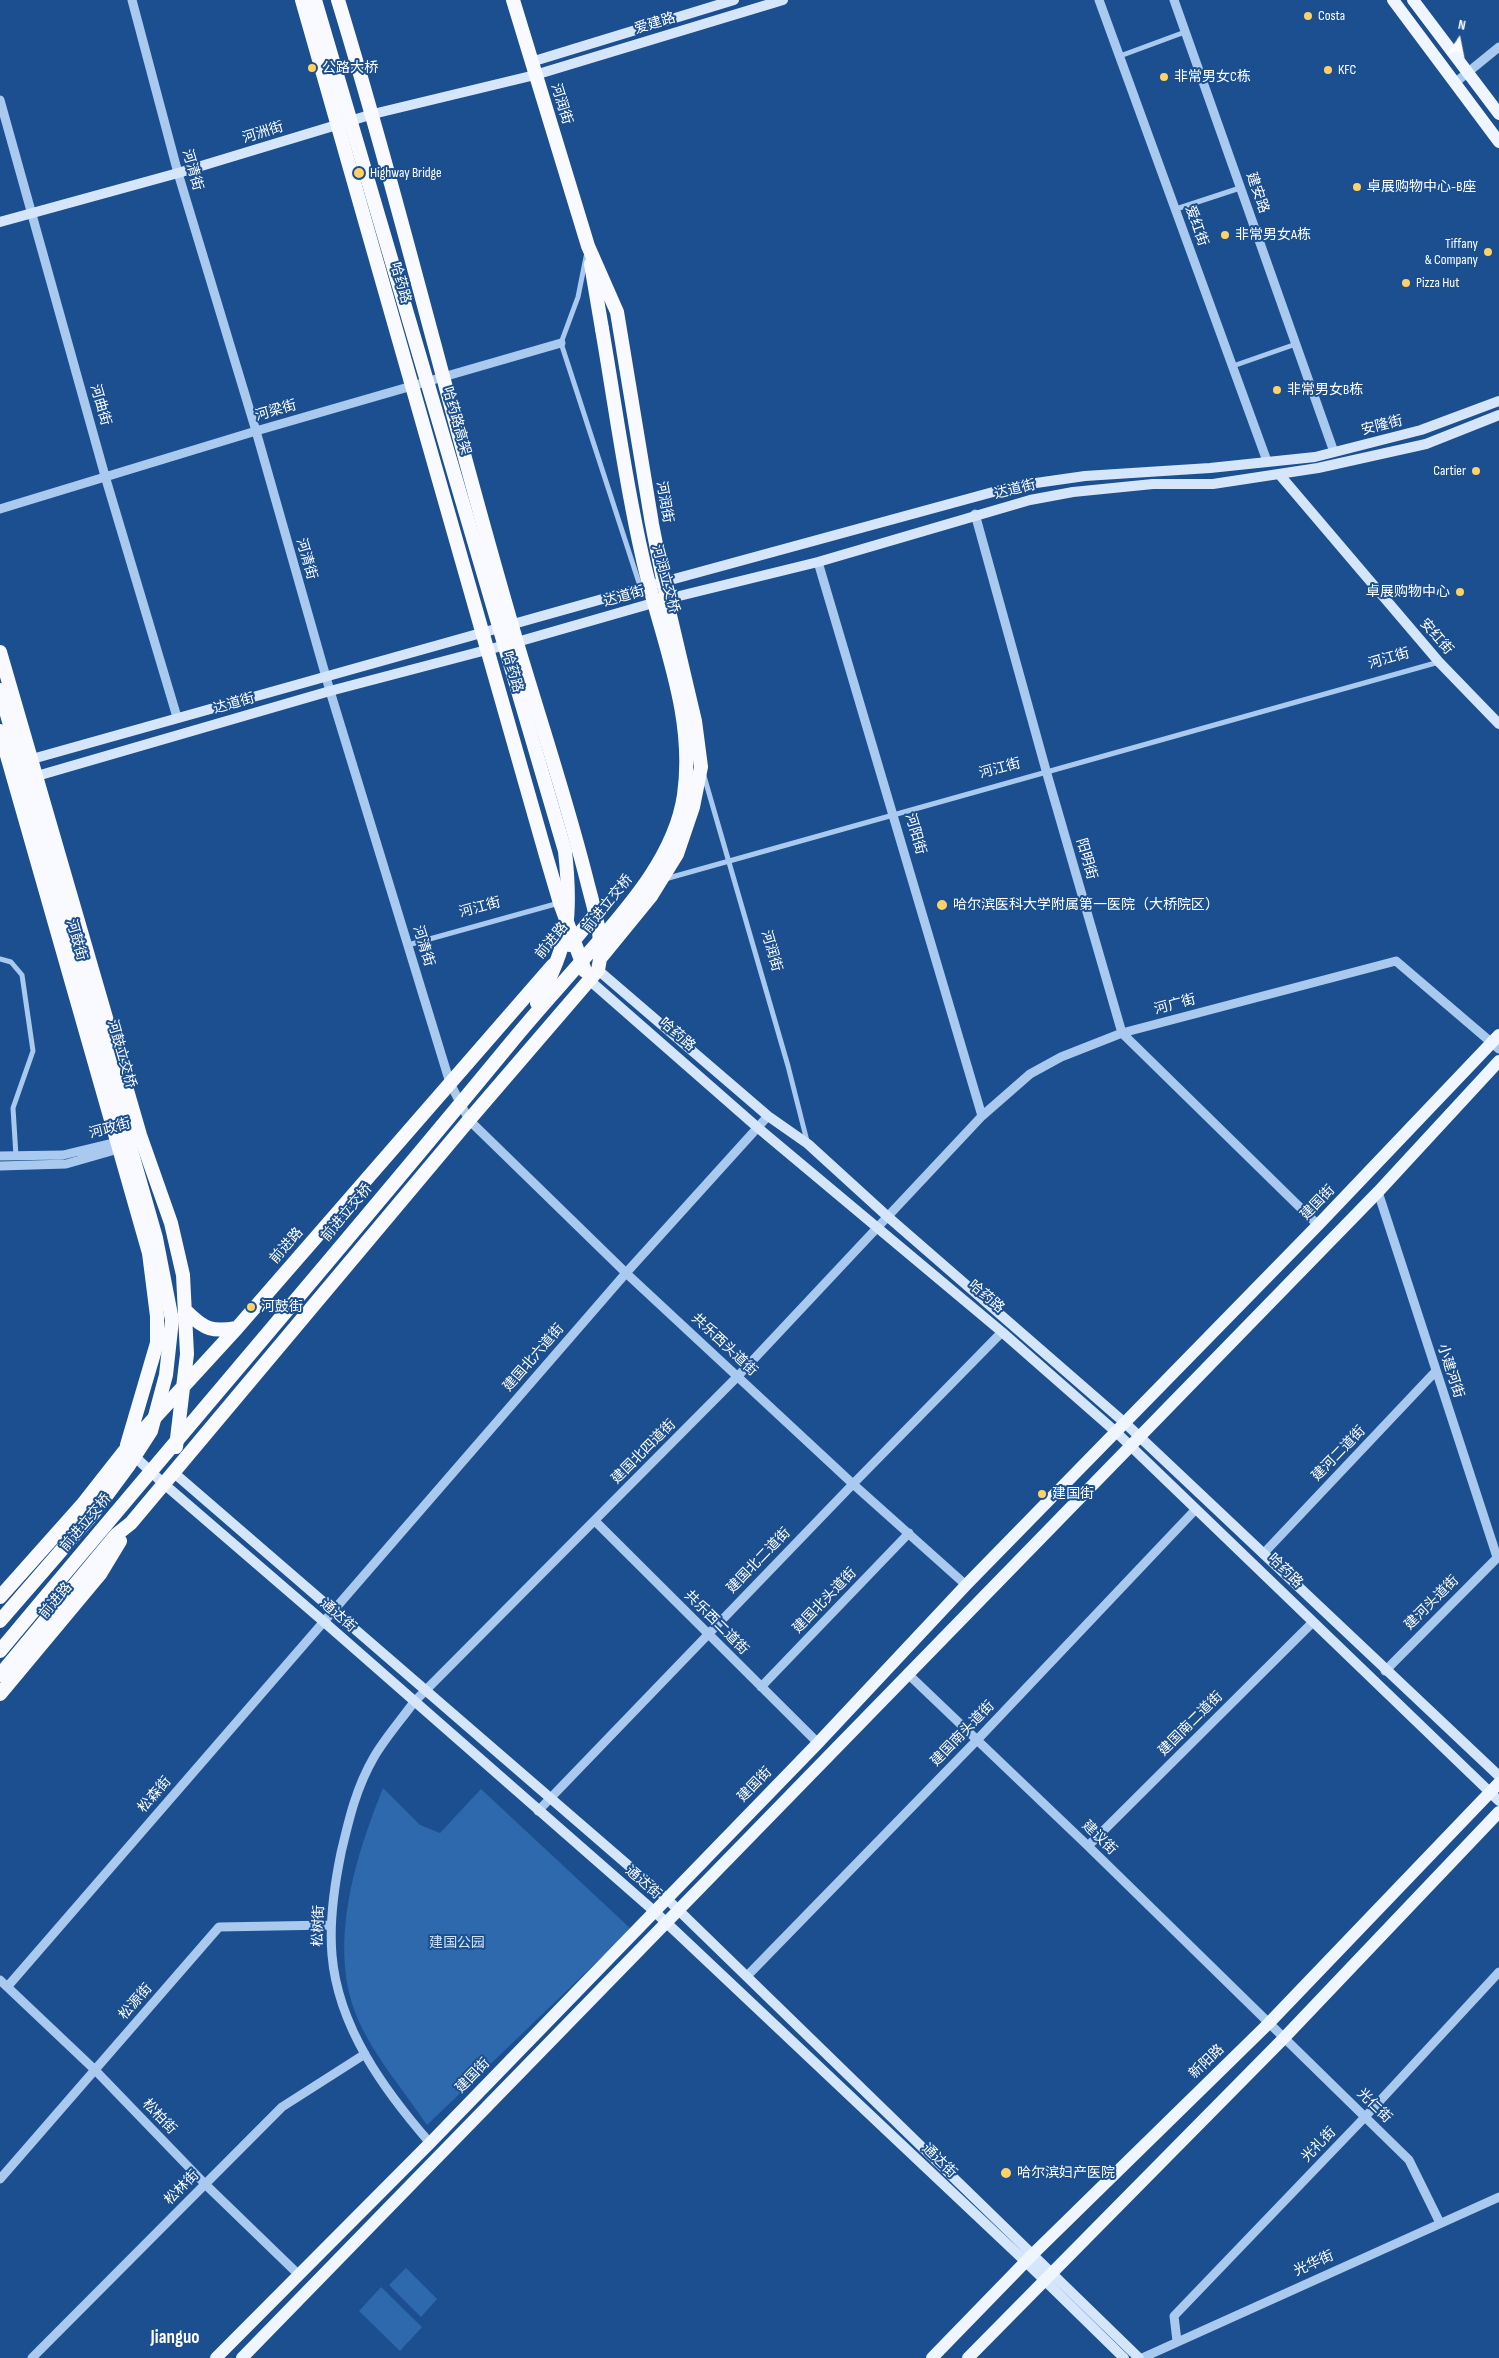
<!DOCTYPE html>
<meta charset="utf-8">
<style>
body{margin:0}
#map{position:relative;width:1499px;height:2358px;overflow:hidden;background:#1b4f8f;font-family:"Sofia Sans Condensed",sans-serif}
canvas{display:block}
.north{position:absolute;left:1434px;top:15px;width:50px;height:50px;-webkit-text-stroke:4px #1b4f8f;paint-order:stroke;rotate:11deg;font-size:14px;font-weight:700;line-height:20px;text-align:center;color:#fff}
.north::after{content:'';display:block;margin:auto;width:18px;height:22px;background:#fff;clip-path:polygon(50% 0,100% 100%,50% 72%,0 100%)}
</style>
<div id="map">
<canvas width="1499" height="2358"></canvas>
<div class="north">N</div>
</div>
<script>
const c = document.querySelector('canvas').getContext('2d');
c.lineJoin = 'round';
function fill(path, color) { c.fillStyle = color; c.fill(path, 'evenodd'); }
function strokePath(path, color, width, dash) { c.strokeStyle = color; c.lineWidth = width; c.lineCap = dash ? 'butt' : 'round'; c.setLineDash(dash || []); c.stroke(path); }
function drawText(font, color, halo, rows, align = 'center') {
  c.font = font + ' "Sofia Sans Condensed","Noto Sans SC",sans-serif'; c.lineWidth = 4; c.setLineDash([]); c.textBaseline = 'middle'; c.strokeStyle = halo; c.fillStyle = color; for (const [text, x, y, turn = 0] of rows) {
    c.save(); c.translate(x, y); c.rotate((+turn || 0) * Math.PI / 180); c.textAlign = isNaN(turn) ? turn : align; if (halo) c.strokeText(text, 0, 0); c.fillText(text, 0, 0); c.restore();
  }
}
const green = new Path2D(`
 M 383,1788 L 420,1825 L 440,1833 L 481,1789 L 631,1929 L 427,2125 C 403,2089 366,2047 353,2006 C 330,1936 357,1853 383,1788 Z
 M 406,2268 L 437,2299 L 421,2317 L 389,2285 Z
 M 381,2287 L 422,2327 L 400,2351 L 359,2311 Z`);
const minor = new Path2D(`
 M 1120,56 L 1185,32
 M 1176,209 L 1240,188
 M 587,252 L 578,297 L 561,343 L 641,589
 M 1233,366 L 1296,344
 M 704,776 L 788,1066 L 807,1141
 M 665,879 L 1439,662
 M 408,945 L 559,903
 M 0,959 L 11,962 L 22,975 L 33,1051 L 13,1108 L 16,1156`);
const tertiary = new Path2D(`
 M 132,0 L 178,173 L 256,431 L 330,691 L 450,1083 L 469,1120 L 626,1273 L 853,1484 L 966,1585
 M 1099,0 L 1267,461
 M 1174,0 L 1334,452
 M 1456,82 L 1499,47
 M 0,100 L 105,476 L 177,717
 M 0,509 L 256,431 L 561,343
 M 975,514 L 1047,774 L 1122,1033 L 1318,1225
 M 818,562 L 982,1116
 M 0,1156 L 63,1155 L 121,1141
 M 0,1166 L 66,1164 L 122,1148
 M 1378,1192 L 1497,1557
 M 595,1521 L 818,1743
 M 1263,1554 L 1435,1372
 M 1385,1671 L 1499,1556
 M 908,1674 L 1088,1846 L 1409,2160 L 1440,2223
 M 761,1687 L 909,1533
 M 538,1811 L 853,1484 L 1002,1332
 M 1088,1846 L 1313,1622
 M 747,1976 L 977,1740 L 1196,1509
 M 0,1980 L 95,2070 L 205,2184 L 298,2274
 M 8,1986 L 626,1273 L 768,1116
 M 430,2143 C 384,2090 338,2027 332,1955 C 329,1921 334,1887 341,1853 C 349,1819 356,1788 374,1757 C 385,1738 401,1720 414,1702 L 738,1376 L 982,1116 L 1030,1074 L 1061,1057 L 1122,1033 L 1396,961 L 1499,1049
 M 0,2179 L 219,1927 L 331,1925
 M 1177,2341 L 1174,2316 L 1365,2117 L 1499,1972
 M 32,2358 L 282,2107 L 365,2054
 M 1142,2358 L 1499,2197`);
const secondary = new Path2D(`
 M 531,62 L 734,0
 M 0,222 L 178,173 L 373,114 L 535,75 L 783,0
 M 1279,474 L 1439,662 L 1499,724
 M 25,761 L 663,582 L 1015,486 L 1085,476 L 1210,468 L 1315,457 L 1421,430 L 1499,401
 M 30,778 L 330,691 L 517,642 L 667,599 L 818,562 L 1030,500 L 1073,492 L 1153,484 L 1213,484 L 1318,468 L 1426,444 L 1499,415
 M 598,970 L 768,1116 L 808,1144 L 887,1216 L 1125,1423 L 1499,1776
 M 588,979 L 757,1127 L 1002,1332 L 1116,1432 L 1499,1801
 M 131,1453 L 164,1484 L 323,1621 L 654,1911 L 1026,2262 L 1124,2358
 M 173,1472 L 666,1898 L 1139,2358`);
const primary = new Path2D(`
 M 1393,0 L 1499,142
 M 1413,0 L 1499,114
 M 216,2358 L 430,2143 L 818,1743 L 966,1585 L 1318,1225 L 1499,1035
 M 242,2358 L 1378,1192 L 1499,1061
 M 932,2358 L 1033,2254 L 1268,2024 L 1499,1783
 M 968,2358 L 1283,2039 L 1499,1812`);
const trunk = new Path2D(`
 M 302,0 L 547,859 L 560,903 L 585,971
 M 513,0 L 588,246 L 617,312 L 652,524 L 670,615 L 695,721 L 701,767 L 693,807 L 677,854 L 651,896 L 602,956
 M 591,264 L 602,329
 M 0,652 L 140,1135 L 171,1223 L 183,1275 L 187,1354 L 176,1447
 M 0,731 L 149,1253 L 157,1316 L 157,1343 L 127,1445
 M 570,945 L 595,915
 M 187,1312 C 205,1330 213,1332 237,1328
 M 0,1597 L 82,1505 L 126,1449 L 237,1328 L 553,965
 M 0,1675 L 116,1535 L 131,1523 L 469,1120 L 598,970 C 605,943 595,912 588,885 C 568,804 541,724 517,643 C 454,430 403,213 338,0
 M 0,1694 L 100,1574 L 120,1541`);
const trunkBridge = new Path2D(`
 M 315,0 L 565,851 C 572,916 569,945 537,1003
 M 0,690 L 156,1238 L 172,1320 L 166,1375 L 151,1431 L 129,1465 L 92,1515 L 0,1621
 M 0,1651 C 169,1448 341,1249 509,1045 C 534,1014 561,985 587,955 C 626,910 675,857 684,795 C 696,712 659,635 642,555 C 625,481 615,404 602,329`);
const markers = [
 [1308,16,5,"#ffd166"],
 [312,68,5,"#ffd166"],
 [1328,70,5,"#ffd166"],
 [1164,77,5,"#ffd166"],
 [359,173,6,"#ffd166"],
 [1357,187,5,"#ffd166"],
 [1225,235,5,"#ffd166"],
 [1488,252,5,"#ffd166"],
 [1406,283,5,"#ffd166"],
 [1277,390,5,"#ffd166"],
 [1476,471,5,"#ffd166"],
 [1460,592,5,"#ffd166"],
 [942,905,6,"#ffd166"],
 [251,1307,5,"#ffd166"],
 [1042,1494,5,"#ffd166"],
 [1006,2173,6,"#ffd166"]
];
const poiNames = [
 ["Costa",1318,16],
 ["公路大桥",322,68],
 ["KFC",1338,70],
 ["非常男女C栋",1174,77],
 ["Highway Bridge",370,173],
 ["卓展购物中心-B座",1367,187],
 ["非常男女A栋",1235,235],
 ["Tiffany",1478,244,"right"],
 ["& Company",1478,260,"right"],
 ["Pizza Hut",1416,283],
 ["非常男女B栋",1287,390],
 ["Cartier",1466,471,"right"],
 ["卓展购物中心",1450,592,"right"],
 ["哈尔滨医科大学附属第一医院（大桥院区）",953,905],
 ["河鼓街",261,1307],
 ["建国街",1052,1494],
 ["哈尔滨妇产医院",1017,2173]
];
const streetNames = [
 ["爱建路",655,24,-17],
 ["河润街",561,104,73],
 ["河洲街",263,133,-17],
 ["河清街",192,170,74],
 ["建安路",1257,193,71],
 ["爱红街",1196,226,70],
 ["哈药路",400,283,74],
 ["河曲街",100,405,74],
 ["河梁街",276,411,-16],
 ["哈药路高架",456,421,74],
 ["安隆街",1382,426,-14],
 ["达道街",1015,490,-14],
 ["河润街",664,502,80],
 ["河清街",306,559,74],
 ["河润立交桥",665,579,75],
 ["达道街",624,597,-16],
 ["安红街",1436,637,49],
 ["河江街",1389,659,-16],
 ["哈药路",512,672,74],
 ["达道街",234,704,-16],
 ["河江街",1000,769,-15],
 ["河阳街",915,834,74],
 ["阳明街",1086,859,74],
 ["前进立交桥",608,904,-51],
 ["河江街",480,908,-15],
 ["河鼓街",76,940,74],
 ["前进路",552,941,-51],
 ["河清街",423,946,73],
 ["河润街",771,951,74],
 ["河广街",1175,1005,-15],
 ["哈药路",677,1035,41],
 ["河鼓立交桥",121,1054,74],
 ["河政街",110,1129,-15],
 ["建国街",1318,1203,-46],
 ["前进立交桥",347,1213,-50],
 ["前进路",287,1246,-49],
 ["哈药路",986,1297,40],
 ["共乐西头道街",724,1345,43],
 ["建国北六道街",534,1358,-49],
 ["小建河街",1450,1371,72],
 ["建国北四道街",644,1452,-45],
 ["建河二道街",1339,1454,-46],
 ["前进立交桥",86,1523,-50],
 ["建国北二道街",759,1561,-46],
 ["哈药路",1285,1571,44],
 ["前进路",56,1601,-50],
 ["建国北头道街",825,1601,-46],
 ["建河头道街",1432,1603,-45],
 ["通达街",338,1616,41],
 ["共乐西二道街",716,1623,45],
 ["建国南二道街",1191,1724,-45],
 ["建国南头道街",963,1734,-46],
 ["建国街",755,1785,-46],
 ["松森街",155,1795,-49],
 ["建议街",1099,1838,44],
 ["通达街",643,1883,41],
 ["松树街",319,1926,-88],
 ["松源街",136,2002,-49],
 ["新阳路",1207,2062,-44],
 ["建国街",473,2076,-46],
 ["光仁街",1374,2106,44],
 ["松柏街",159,2117,46],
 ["光礼街",1319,2145,-46],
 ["通达街",939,2161,44],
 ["松林街",182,2188,-45],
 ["光华街",1314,2264,-24]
];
const parkNames = [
 ["建国公园",457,1943]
];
const districtNames = [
 ["Jianguo",175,2338]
];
fill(green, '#2e69ad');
strokePath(minor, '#a9c9ee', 5);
strokePath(tertiary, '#a9c9ee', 9);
strokePath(secondary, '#d6e6fa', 10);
strokePath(primary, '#f0f6ff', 12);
strokePath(trunk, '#f8faff', 14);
strokePath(trunkBridge, '#f8faff', 14);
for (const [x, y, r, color] of markers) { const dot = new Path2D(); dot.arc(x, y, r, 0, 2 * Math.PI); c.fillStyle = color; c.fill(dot); strokePath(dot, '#1b4f8f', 2); }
drawText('14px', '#fff', '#1b4f8f', poiNames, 'left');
drawText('14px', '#fff', '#1b4f8f', streetNames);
drawText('14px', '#cfe3fa', '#1b4f8f', parkNames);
drawText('bold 19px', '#fff', '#1b4f8f', districtNames);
</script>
